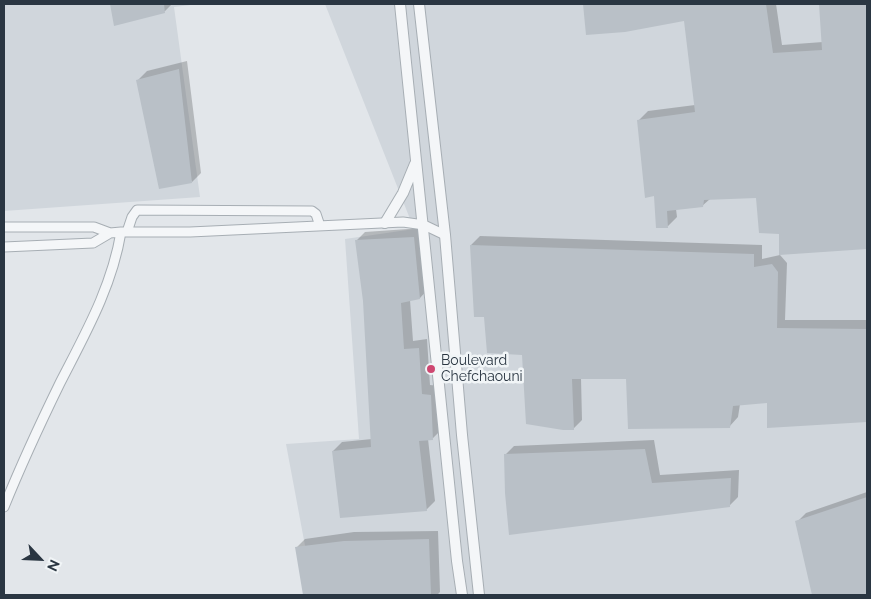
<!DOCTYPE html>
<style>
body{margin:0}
#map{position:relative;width:871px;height:599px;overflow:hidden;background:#e2e6ea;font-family:Raleway,sans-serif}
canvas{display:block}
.frame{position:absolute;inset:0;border:5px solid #2a3642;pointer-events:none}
.north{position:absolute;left:15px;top:534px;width:50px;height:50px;-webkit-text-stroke:4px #f1f5f7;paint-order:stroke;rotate:115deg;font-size:14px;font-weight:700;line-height:20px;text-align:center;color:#2a3642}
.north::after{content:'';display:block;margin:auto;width:18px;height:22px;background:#2a3642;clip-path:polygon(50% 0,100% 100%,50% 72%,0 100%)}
</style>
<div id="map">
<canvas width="871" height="599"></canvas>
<div class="frame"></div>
<div class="north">N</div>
</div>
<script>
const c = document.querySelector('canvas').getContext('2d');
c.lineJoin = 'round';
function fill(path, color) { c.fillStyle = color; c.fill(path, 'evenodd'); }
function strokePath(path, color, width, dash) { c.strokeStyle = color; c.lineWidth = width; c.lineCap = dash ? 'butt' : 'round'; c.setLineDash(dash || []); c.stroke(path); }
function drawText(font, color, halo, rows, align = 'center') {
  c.font = font + ' Raleway,sans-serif'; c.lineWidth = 5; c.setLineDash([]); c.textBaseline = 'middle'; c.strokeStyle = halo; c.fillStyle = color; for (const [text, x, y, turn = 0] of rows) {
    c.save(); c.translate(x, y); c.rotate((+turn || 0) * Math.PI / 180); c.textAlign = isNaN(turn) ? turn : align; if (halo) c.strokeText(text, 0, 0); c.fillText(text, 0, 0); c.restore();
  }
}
const built = new Path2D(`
 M 4,4 L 199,4 L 174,7 L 200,197 L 4,211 Z
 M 325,4 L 867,4 L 867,595 L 310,595 L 306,551 L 286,444 L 359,439 L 345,239 L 414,229 Z`);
const shadow = new Path2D(`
 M 112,4 L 172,4 L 165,11 L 115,24 Z
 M 584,4 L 776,4 L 782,45 L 823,42 L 820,4 L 867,4 L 867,248 L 780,253 L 780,232 L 757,197 L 710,199 L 702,206 L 676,209 L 677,217 L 668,226 L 657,226 L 655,195 L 639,120 L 648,111 L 695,105 L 686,20 L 587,34 Z
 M 187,61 L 201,173 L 192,182 L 138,80 L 147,71 Z
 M 422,228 L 429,288 L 420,298 L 410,300 L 413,341 L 427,339 L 430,385 L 440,386 L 442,429 L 433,438 L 428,439 L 435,501 L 426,510 L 333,451 L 342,442 L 372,439 L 364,301 L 356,241 L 365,232 Z
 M 480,236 L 762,245 L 762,259 L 780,255 L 787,263 L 785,320 L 867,320 L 867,421 L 768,427 L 768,402 L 740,404 L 738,417 L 729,427 L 627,378 L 581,378 L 582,420 L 573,429 L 523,354 L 485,316 L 471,245 Z
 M 654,440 L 660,475 L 739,470 L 738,497 L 729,506 L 505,455 L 514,446 Z
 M 867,492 L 867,595 L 814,595 L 797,522 L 806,513 Z
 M 438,531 L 440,592 L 437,595 L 304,595 L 296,548 L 305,539 L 354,532 Z`);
const building = new Path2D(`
 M 110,4 L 164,4 L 165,13 L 114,26 Z
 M 583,4 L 766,4 L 773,53 L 822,50 L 819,4 L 867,4 L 867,249 L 779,255 L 779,234 L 759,233 L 756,198 L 704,200 L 703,207 L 667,211 L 668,228 L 656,228 L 654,196 L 645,198 L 637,120 L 695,112 L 684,21 L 625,32 L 586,35 Z
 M 179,69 L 192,183 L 159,189 L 136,80 Z
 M 414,237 L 420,299 L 401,303 L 404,349 L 419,348 L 422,394 L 431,395 L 433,440 L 419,441 L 427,511 L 340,518 L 332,451 L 371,447 L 363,301 L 355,240 Z
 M 470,245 L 754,254 L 754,267 L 772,264 L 778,272 L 777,328 L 867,329 L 867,422 L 767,428 L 767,403 L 733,406 L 730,428 L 628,429 L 626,379 L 572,379 L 574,430 L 563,430 L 526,424 L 522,355 L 487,353 L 484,317 L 474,317 Z
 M 645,449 L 652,483 L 731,478 L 730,507 L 509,535 L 505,493 L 504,454 Z
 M 867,497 L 867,595 L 812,595 L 795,521 Z
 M 429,539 L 431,595 L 303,595 L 295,547 L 344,541 Z`);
const minor = new Path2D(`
 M 4,227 L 94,227 L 110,233
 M 127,232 L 132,217 L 137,210 L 312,211 L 316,214 L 320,226
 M 4,247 L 93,243 L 110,233 L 121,232 L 190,232 L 403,222 L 424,225 L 445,235
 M 4,507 C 21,465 40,424 60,383 C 85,334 112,287 121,232`);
const tertiary = new Path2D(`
 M 400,4 L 457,561 L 462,595
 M 419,4 L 445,235 L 462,435 L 479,595
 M 385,223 L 403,193 L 415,164`);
const markers = [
 [431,369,5,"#ce4771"]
];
const poiNames = [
 ["Boulevard",441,361],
 ["Chefchaouni",441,377]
];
fill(built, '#d0d6dc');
fill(shadow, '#0003');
fill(building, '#b9c0c7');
strokePath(minor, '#a7aeb4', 11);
strokePath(tertiary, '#a7aeb4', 12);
strokePath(minor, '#f4f6f8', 9);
strokePath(tertiary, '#f4f6f8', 10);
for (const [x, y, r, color] of markers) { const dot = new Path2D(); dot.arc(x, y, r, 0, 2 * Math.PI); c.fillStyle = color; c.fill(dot); strokePath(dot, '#f1f5f7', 2); }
drawText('14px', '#2a3642', '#f1f5f7', poiNames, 'left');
</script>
